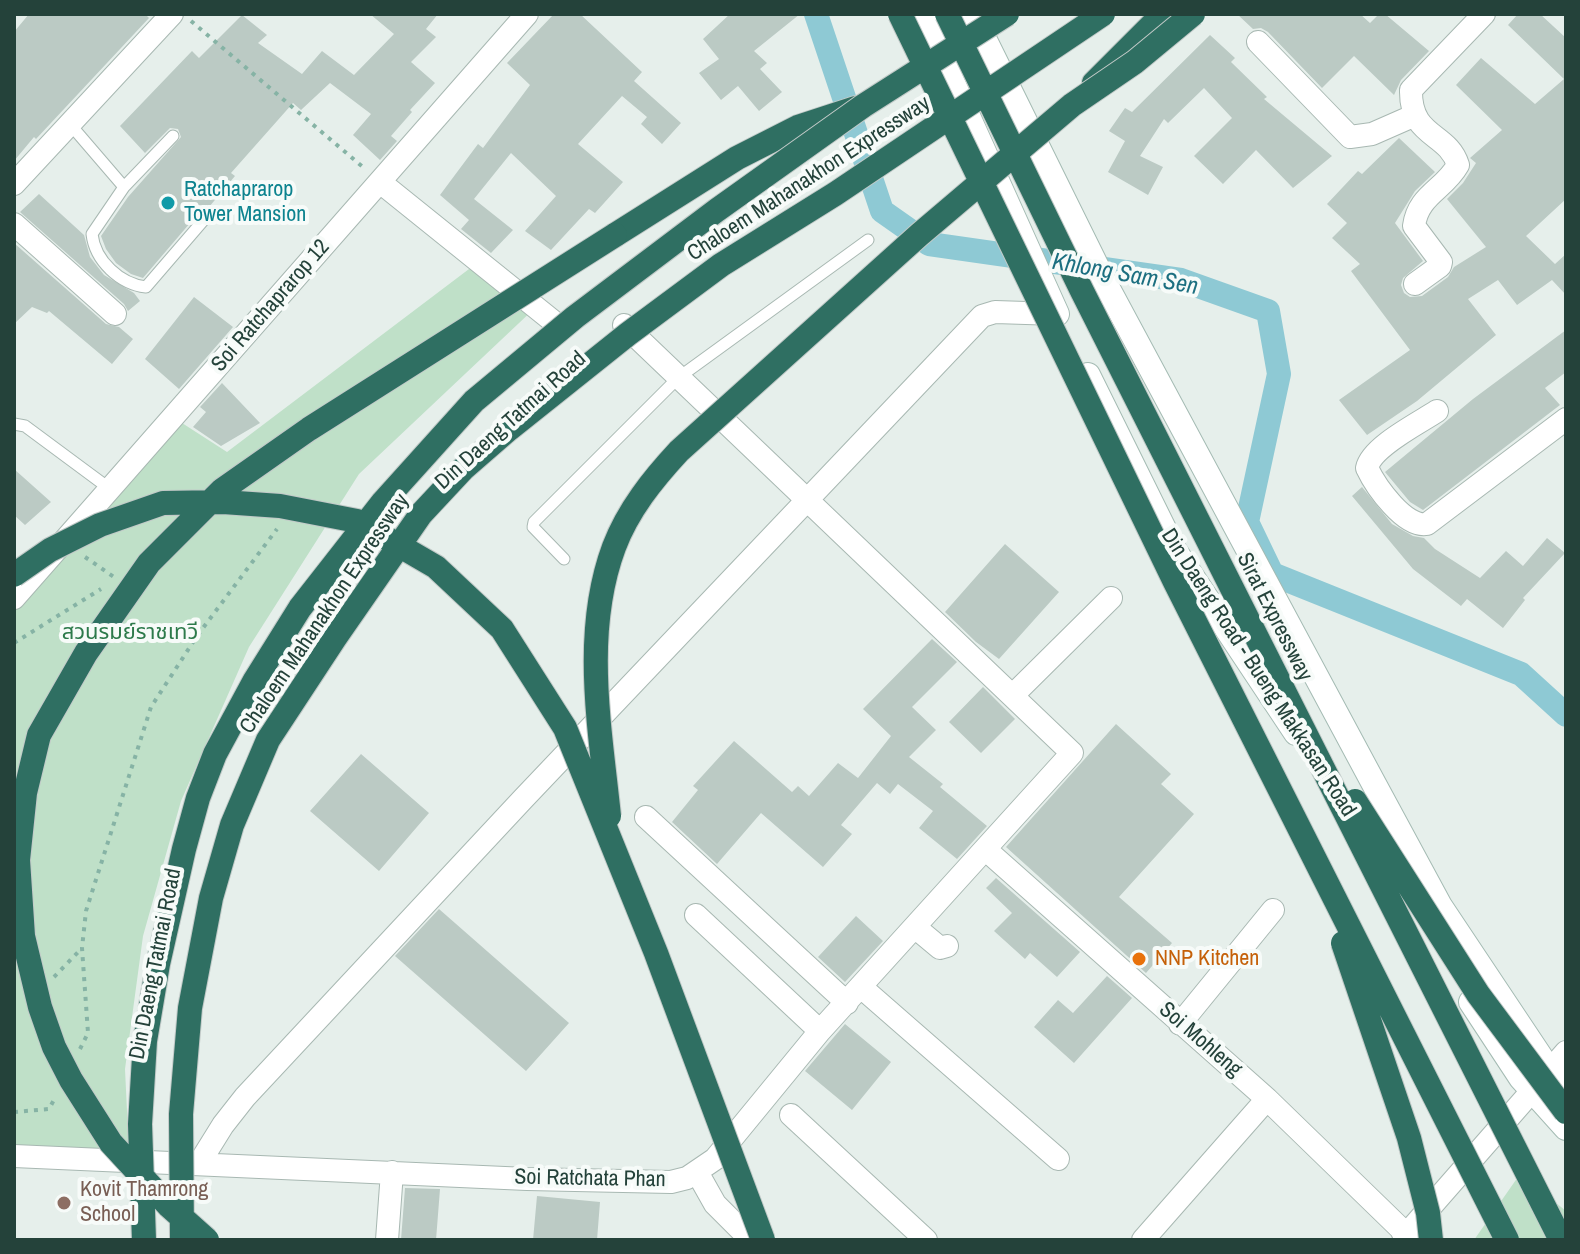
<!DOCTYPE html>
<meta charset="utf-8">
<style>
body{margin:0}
#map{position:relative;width:1580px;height:1254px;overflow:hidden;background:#e6efeb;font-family:"Archivo Narrow",sans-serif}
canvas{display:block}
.frame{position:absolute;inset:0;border:16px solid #24423a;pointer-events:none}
</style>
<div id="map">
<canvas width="1580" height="1254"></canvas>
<div class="frame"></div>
</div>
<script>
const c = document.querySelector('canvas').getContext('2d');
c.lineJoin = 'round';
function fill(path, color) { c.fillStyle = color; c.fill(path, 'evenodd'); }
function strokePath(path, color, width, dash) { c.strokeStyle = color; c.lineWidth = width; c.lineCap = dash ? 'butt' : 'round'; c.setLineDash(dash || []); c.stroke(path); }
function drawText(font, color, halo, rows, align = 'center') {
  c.font = font + ' "Archivo Narrow","Noto Sans Thai",sans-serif'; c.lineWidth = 8; c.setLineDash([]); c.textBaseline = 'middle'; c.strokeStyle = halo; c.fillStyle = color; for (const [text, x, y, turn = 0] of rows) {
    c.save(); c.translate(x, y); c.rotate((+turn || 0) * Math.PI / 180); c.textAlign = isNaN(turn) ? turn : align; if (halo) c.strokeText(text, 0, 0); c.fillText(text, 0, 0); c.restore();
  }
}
const green = new Path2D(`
 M 473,266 L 536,307 L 359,474 L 249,647 L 181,801 L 143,936 L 125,1069 L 129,1153 L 14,1148 L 14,585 L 182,423 L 227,452 Z
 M 1520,1174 L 1566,1211 L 1566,1240 L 1474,1240 Z`);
const canal = new Path2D(`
 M 816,14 L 882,211 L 929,244 L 1181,280 L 1268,311 L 1279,374 L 1247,522 L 1272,574 L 1521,674 L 1566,715`);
const building = new Path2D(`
 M 29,14 L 145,14 L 149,18 L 36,139 L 34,137 L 14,161 L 14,32 Z
 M 370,14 L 438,14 L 426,29 L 436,37 L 411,62 L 435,83 L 410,110 L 412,112 L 391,136 L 397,141 L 380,160 L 353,135 L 371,114 L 330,83 L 301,110 L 293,103 L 231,173 L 235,176 L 209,207 L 202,209 L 143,278 L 131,274 L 116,263 L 106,249 L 101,236 L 128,197 L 181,137 L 178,129 L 170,128 L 145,153 L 120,126 L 192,51 L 199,58 L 242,15 L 267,35 L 258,43 L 302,74 L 322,51 L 354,75 L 394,34 Z
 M 554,14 L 580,14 L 642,72 L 634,81 L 681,123 L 662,144 L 641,124 L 647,117 L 622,96 L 578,144 L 623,182 L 595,213 L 589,209 L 551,250 L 525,231 L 556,196 L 511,153 L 474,199 L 513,230 L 491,253 L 461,229 L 469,220 L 440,195 L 478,144 L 483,148 L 530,85 L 507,63 Z
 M 730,14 L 800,14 L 754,51 L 767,63 L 760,69 L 782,92 L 759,111 L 738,86 L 721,100 L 699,73 L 719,59 L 703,39 Z
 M 1237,14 L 1360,14 L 1370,23 L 1379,14 L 1385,14 L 1429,51 L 1401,80 L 1394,95 L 1354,56 L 1322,88 L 1268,32 L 1261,28 L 1253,29 Z
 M 1518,14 L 1540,14 L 1566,38 L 1566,199 L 1526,236 L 1555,264 L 1566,254 L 1566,295 L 1552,280 L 1517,305 L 1498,280 L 1468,299 L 1496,335 L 1417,401 L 1367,435 L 1339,400 L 1410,350 L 1351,271 L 1360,264 L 1332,238 L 1347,223 L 1327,204 L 1358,171 L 1362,174 L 1399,138 L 1435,172 L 1415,191 L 1395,223 L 1423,261 L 1403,278 L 1401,285 L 1404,293 L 1410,297 L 1422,296 L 1448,277 L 1454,267 L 1486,247 L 1447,199 L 1463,183 L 1476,163 L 1470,158 L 1502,130 L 1456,85 L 1481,58 L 1535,104 L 1564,79 L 1508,25 Z
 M 1210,35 L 1235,58 L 1231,62 L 1267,97 L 1264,99 L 1332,156 L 1293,188 L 1256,150 L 1223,184 L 1194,156 L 1232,118 L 1204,88 L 1168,123 L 1164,119 L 1140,156 L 1163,167 L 1148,195 L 1108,172 L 1125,141 L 1109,131 L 1125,108 L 1132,112 Z
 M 39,194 L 84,235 L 90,257 L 104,275 L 134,293 L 140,301 L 128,311 L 124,304 L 20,212 Z
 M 14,243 L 106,324 L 119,327 L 133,339 L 112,364 L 49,311 L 47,313 L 32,307 L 14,324 Z
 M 194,297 L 233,327 L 179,389 L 145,359 Z
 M 1566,330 L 1566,372 L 1545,388 L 1560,405 L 1423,510 L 1410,502 L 1385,472 L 1473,399 Z
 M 222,383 L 260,423 L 221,446 L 193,427 L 206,412 L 200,407 Z
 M 14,469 L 51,502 L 25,525 L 14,515 Z
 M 1362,487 L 1392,524 L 1413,536 L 1424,538 L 1435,549 L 1480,578 L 1506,551 L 1523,566 L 1547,538 L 1565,553 L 1523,598 L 1525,600 L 1503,628 L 1467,599 L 1461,606 L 1413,569 L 1352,496 Z
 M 1005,544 L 1059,592 L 999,659 L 976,642 L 945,612 Z
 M 932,639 L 957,662 L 912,707 L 936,730 L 909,757 L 943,784 L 940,787 L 987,826 L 957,859 L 919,828 L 933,811 L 898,784 L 890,794 L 877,783 L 841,825 L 852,834 L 823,867 L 761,813 L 717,864 L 672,822 L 698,790 L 693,786 L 734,741 L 792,792 L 798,786 L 809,796 L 838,763 L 858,778 L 891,736 L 863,709 Z
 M 983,687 L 1015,719 L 981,753 L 949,722 Z
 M 1116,724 L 1171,774 L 1161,784 L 1194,814 L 1119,897 L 1172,943 L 1146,973 L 1006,847 Z
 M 361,754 L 429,813 L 379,871 L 310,811 Z
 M 996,878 L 1080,952 L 1057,977 L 1030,953 L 1025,959 L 994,931 L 1012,913 L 986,888 Z
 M 439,909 L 569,1023 L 526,1071 L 395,956 Z
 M 856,916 L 883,941 L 845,982 L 818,957 Z
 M 1107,976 L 1132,998 L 1074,1063 L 1034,1027 L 1058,1000 L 1073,1013 Z
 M 845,1024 L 891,1062 L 852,1110 L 805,1071 Z
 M 405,1188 L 440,1189 L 436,1240 L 401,1240 Z
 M 537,1196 L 600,1202 L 597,1240 L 533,1240 Z`);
const path = new Path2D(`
 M 191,21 L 364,168
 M 85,557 L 114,577
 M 14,643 L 101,589
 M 54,977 L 81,949
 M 80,1049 L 88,1033 L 82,948 L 86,911 L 151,707 L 197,636 L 277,529
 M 14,1112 L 49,1109 L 56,1096`);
const lane = new Path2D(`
 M 69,123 L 124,187 L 92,234 C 95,261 120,284 146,287 L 208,215
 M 124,187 L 173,136
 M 14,424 L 25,426 L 110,489
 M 564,559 L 533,527 L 534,522 L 678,378 L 868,240`);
const street = new Path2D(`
 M 1258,42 L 1350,137 L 1372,134 L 1413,116
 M 380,182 L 554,322
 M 14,184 L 172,14
 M 14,224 L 115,314
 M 1415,284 L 1440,266 L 1441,262 L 1414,226 C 1418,195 1444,190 1458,165 C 1448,132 1410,138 1411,90 L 1484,14
 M 1437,411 C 1419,423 1371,447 1367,468 C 1376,487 1405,528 1427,524 L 1566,419
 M 14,598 L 527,14
 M 1013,695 L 1111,598
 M 646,817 L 847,1003
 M 985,849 L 1267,1099 L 1401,1229 L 1406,1240
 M 696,915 L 820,1031
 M 916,928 L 940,948 L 947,946
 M 861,987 L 1058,1159
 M 1180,1024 L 1273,910
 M 791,1115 L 926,1240
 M 14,1156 L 527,1179 L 671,1182 L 687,1178 L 715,1159 L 820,1031 L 1072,753 L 624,325
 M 200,1162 L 223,1125 L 245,1097 L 523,799 L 982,316 L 995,312 L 1057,314
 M 697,1172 L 715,1204 L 751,1240
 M 1405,1236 L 1566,1052
 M 387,1240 L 392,1172
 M 1143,1240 L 1267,1099`);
const secondary = new Path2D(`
 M 922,14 L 1057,314
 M 972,14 L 1105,283 L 1374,784 L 1440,906 L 1550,1071 L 1566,1088
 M 1088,375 L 1175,551 L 1296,733
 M 1471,1002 L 1521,1078 L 1566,1128`);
const highway = new Path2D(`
 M 1094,83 L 1163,14
 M 615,235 L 737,158 L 798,127 L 856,108`);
const highwayBridge = new Path2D(`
 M 900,14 L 1175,582 L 1507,1240
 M 947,14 L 1082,291 L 1561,1240
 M 14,575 L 50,550 L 100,525 L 163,503 L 223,502 L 280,506 L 357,521 L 436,567 L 502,629 L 565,728 L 656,953 L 763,1240
 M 1355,801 L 1478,994 L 1566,1112
 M 609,816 C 600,728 582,633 614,547 C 628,510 653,479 679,451 L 919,235 L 1072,105 L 1135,62 L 1193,14
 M 1343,943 L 1409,1138 L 1428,1213 L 1431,1240
 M 144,1240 L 140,1124 L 145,1041 L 158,964 L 184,849 L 198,798 L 215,754 L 255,680 L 300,608 L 383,502 L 474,401 L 575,317 L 717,210 L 863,106 L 1007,14
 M 182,1240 L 181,1114 L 190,1008 L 211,898 L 232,825 L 268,740 L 335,638 L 421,514 L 463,469 L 509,429 L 628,334 L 721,265 L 835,194 L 1103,14
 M 207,1240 L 169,1206 L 111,1143 L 71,1080 L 54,1047 L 40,1007 L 23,936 L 18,860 L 25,793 L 39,735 L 86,653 L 149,563 L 222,490 L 309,429 L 615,235`);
const markers = [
 [168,203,8,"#0f9aa8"],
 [1139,959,8,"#e8710a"],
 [64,1203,8,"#8d6e63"]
];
const streetNames = [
 ["Chaloem Mahanakhon Expressway",809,179,-33],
 ["Soi Ratchaprarop 12",271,306,-49],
 ["Din Daeng Tatmai Road",511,421,-42],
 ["Chaloem Mahanakhon Expressway",325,614,-56],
 ["Sirat Expressway",1274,617,63],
 ["Din Daeng Road - Bueng Makkasan Road",1258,673,57],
 ["Din Daeng Tatmai Road",156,964,-79],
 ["Soi Mohleng",1200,1040,41],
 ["Soi Ratchata Phan",590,1179,1]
];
const cultureNames = [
 ["Ratchaprarop",184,190],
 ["Tower Mansion",184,215]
];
const parkNames = [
 ["สวนรมย์ราชเทวี",130,633]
];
const foodNames = [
 ["NNP Kitchen",1155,959]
];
const educationNames = [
 ["Kovit Thamrong",80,1190],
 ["School",80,1215]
];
const waterNames = [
 ["Khlong Sam Sen",1125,275,10]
];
fill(green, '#bfe0c8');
strokePath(canal, '#8ec9d4', 24);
fill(building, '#bbcac4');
strokePath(lane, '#a8b8b2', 13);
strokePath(street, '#a8b8b2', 24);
strokePath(secondary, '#a4bbb3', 26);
strokePath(highway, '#c2cac8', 26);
strokePath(path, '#86b3a5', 4, [4, 6]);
strokePath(lane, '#fff', 11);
strokePath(street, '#fff', 22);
strokePath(secondary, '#fff', 24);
strokePath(highway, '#2f6f62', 24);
strokePath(highwayBridge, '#c2cac8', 26, []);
strokePath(highwayBridge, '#2f6f62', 24);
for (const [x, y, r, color] of markers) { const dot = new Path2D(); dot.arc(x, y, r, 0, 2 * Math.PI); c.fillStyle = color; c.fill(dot); strokePath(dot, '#f7fbf9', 3); }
drawText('22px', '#24423a', '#f7fbf9', streetNames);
drawText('22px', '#0d838f', '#f7fbf9', cultureNames, 'left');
drawText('22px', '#2d7a4b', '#f7fbf9', parkNames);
drawText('22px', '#c56008', '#f7fbf9', foodNames, 'left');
drawText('22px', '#785e54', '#f7fbf9', educationNames, 'left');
drawText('italic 24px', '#1c6f80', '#f7fbf9', waterNames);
</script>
